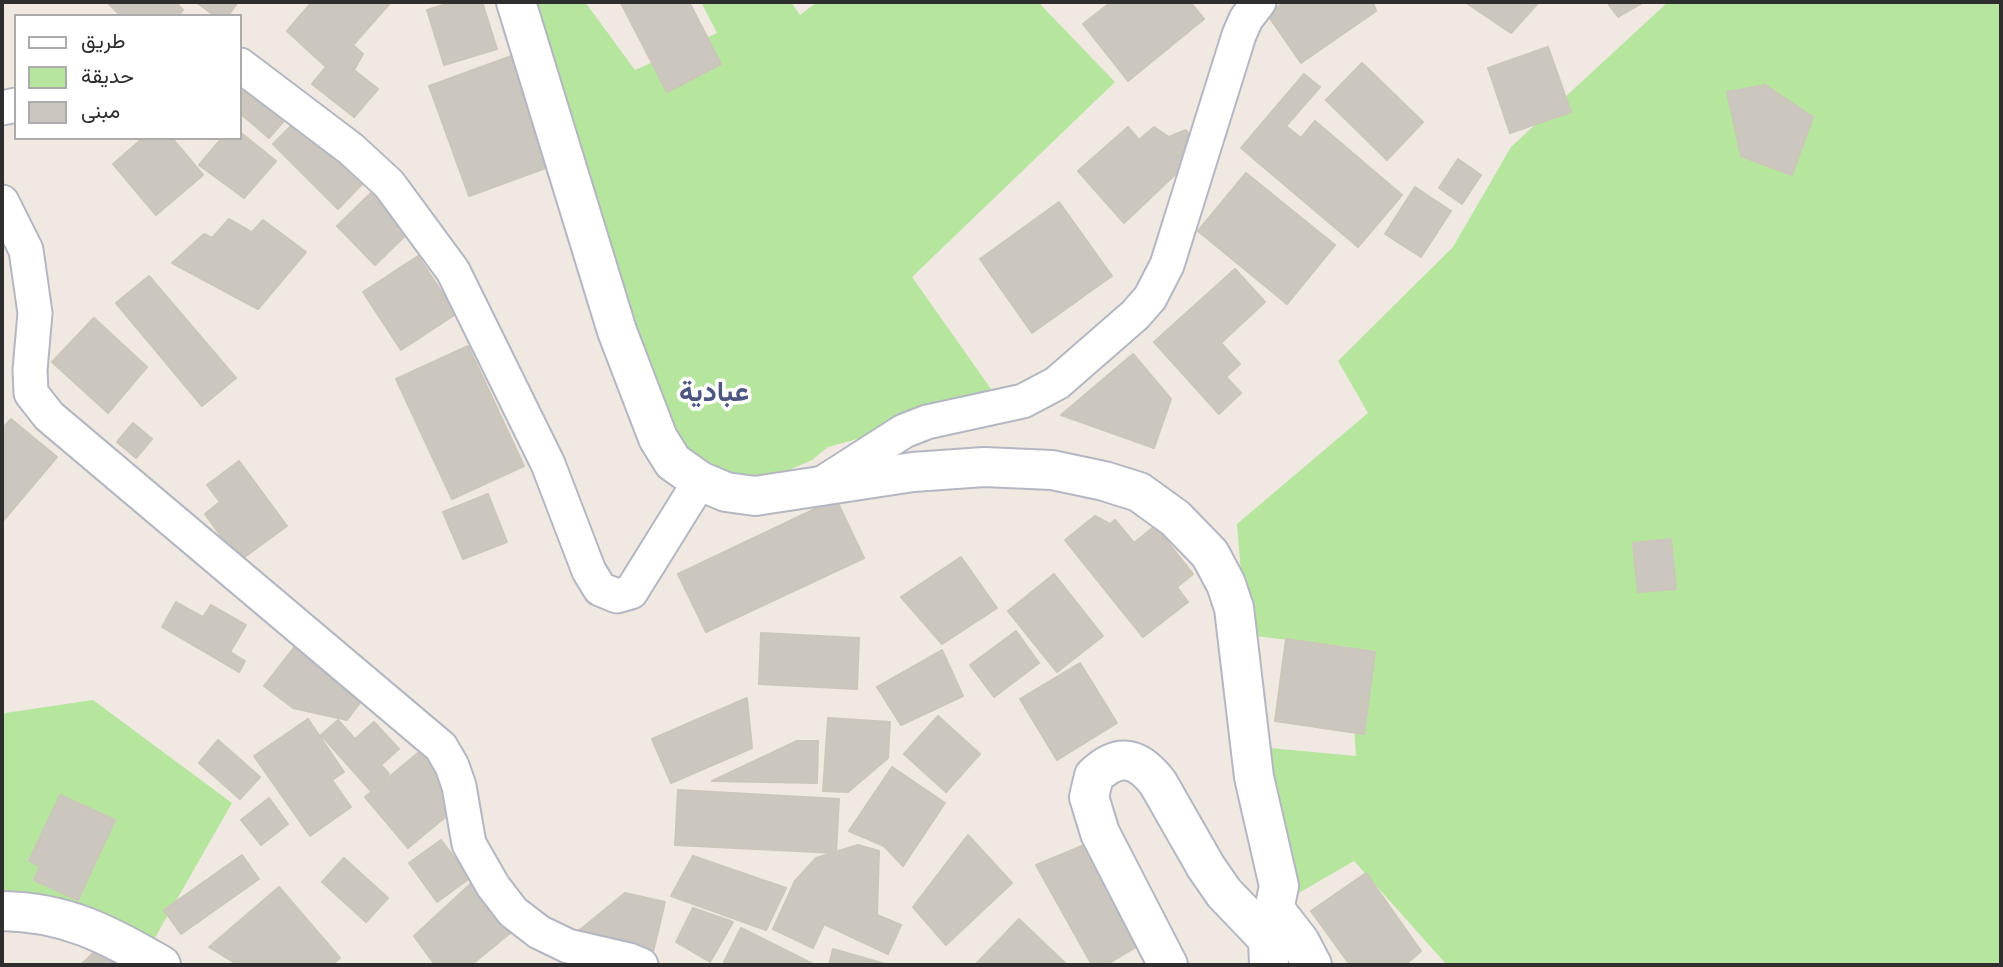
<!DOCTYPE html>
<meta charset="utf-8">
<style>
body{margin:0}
#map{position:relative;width:2003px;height:967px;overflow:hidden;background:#efe9e1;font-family:"PT Sans",Vazirmatn,sans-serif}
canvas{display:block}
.frame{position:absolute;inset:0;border:4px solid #2e2e2e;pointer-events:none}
.legend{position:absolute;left:14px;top:14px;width:228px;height:126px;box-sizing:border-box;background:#fff;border:2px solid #ababab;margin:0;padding:9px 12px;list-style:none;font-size:21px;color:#2e2e2e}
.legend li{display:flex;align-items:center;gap:14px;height:35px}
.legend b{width:35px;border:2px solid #ababab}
</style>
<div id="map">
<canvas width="2003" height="967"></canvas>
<div class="frame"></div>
<ul class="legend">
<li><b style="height:9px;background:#fff"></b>طريق</li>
<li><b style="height:19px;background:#b6e59e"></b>حديقة</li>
<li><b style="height:19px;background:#cbc7bf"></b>مبنى</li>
</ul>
</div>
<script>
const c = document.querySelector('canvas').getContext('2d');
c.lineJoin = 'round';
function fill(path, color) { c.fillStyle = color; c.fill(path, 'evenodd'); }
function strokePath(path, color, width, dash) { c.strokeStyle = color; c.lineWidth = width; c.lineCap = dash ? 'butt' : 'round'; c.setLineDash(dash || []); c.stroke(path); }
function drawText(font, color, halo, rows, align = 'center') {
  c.font = font + ' "PT Sans",Vazirmatn,sans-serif'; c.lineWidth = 7; c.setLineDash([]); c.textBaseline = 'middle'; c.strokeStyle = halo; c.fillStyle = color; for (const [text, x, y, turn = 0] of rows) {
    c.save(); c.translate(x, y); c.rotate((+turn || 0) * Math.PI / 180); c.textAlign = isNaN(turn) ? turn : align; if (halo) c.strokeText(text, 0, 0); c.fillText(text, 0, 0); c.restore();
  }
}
const green = new Path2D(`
 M 514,2 L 585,2 L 635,70 L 717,33 L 701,2 L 791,2 L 800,15 L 817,2 L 1038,2 L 1115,82 L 912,277 L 996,396 L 940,416 L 828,447 L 812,460 L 775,476 L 734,479 L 676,455 Z
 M 1668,2 L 2001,2 L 2001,965 L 1447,965 L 1354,861 L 1278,905 L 1238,745 L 1356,756 L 1349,647 L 1246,635 L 1237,524 L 1368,413 L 1338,361 L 1453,247 L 1511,147 Z
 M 93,700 L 232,803 L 149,948 L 2,903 L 2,718 L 5,713 Z`);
const building = new Path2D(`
 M 107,2 L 175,2 L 183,10 L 178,16 L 121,16 Z
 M 196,2 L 238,2 L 228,16 L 215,16 Z
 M 312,2 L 391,2 L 353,45 L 363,54 L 354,70 L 378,89 L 354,117 L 312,84 L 326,67 L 287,31 Z
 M 453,2 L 482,2 L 497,49 L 444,65 L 427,10 Z
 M 623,2 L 689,2 L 721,64 L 667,92 L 621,3 Z
 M 1111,2 L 1190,2 L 1204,19 L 1128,81 L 1083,24 Z
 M 1285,2 L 1373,2 L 1376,11 L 1301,63 L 1267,14 Z
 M 1465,2 L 1539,2 L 1511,33 Z
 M 1607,2 L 1644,2 L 1618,17 Z
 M 1548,47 L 1571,112 L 1510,133 L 1488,68 Z
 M 517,54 L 557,164 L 469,196 L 429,86 Z
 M 1362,63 L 1423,122 L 1387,160 L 1326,100 Z
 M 1304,74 L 1320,87 L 1286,126 L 1301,138 L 1315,121 L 1402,195 L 1358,247 L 1241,148 Z
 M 240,75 L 288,116 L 269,138 L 240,113 Z
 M 1765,85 L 1813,117 L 1792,175 L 1741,156 L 1727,92 Z
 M 299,118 L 364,182 L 338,209 L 273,144 Z
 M 1128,127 L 1139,140 L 1154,127 L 1169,137 L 1186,130 L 1199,152 L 1124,223 L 1078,171 Z
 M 240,132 L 276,161 L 244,198 L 199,165 L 222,138 L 240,138 Z
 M 143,138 L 172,138 L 203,175 L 156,215 L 113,164 Z
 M 1458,159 L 1481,175 L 1462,204 L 1439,188 Z
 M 1246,173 L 1335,245 L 1287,304 L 1198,231 Z
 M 1415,187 L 1451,211 L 1421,257 L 1385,234 Z
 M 374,190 L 412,229 L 375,265 L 337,226 Z
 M 1059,202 L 1112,276 L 1032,333 L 980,259 Z
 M 229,219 L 252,232 L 263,220 L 306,252 L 258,309 L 172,263 L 204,234 L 212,238 Z
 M 418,256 L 456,314 L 401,350 L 363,292 Z
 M 1235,269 L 1265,302 L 1221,343 L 1240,364 L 1226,377 L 1241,393 L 1219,414 L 1154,342 Z
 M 149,276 L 236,378 L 202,406 L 116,303 Z
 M 94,318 L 147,367 L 108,413 L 52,362 Z
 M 468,346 L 524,466 L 452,499 L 396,379 Z
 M 1133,354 L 1171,399 L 1154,448 L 1061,415 Z
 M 11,419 L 57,457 L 2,522 L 2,429 Z
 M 133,423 L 152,439 L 136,458 L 117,442 Z
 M 239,461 L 287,526 L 239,561 L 205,514 L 220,502 L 207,485 Z
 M 488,494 L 507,542 L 463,559 L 443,512 Z
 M 836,499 L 864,558 L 706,632 L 678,574 Z
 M 1095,516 L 1110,524 L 1115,520 L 1134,543 L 1155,526 L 1193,574 L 1177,587 L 1188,602 L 1143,637 L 1065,540 Z
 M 1671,539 L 1676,589 L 1638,592 L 1633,543 Z
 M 961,557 L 997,608 L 942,644 L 901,597 Z
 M 1054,574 L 1103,636 L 1057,672 L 1008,611 Z
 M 176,602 L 203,617 L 211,605 L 246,625 L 230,652 L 245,661 L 239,672 L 162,627 Z
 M 1016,631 L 1039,663 L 994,697 L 970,665 Z
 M 761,633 L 859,638 L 857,689 L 759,684 Z
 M 303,636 L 369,691 L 347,720 L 293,708 L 264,686 Z
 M 1286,639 L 1375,652 L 1364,734 L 1275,721 Z
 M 942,650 L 963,696 L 901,725 L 877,687 Z
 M 1080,663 L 1117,723 L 1057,760 L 1020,699 Z
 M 747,698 L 752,748 L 671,783 L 652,739 Z
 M 938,716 L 980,754 L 946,792 L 904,754 Z
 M 828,718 L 890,722 L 888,758 L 848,792 L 823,791 Z
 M 308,719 L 344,772 L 332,780 L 351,807 L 310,836 L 254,756 Z
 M 338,720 L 355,739 L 374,722 L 399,749 L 381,765 L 389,774 L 371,791 L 321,735 Z
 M 218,740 L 260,777 L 240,799 L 199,763 Z
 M 797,741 L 818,741 L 817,783 L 712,781 Z
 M 424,748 L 450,779 L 439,789 L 455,809 L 408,848 L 365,797 Z
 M 892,767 L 945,803 L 903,866 L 884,846 L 849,831 Z
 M 678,790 L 839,799 L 836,853 L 675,845 Z
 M 60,795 L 115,820 L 78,900 L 34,880 L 40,866 L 29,861 Z
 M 269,798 L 288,824 L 261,845 L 241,820 Z
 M 968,835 L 1012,883 L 946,945 L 913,907 Z
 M 441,840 L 470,878 L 437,902 L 409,863 Z
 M 1094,841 L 1146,941 L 1106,965 L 1092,965 L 1036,865 Z
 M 858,845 L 879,851 L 877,915 L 901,925 L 888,954 L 824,924 L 813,948 L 773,929 L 795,881 L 816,858 Z
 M 242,855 L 259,879 L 181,934 L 164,910 Z
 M 693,856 L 786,888 L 766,930 L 671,896 Z
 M 344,858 L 388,898 L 366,922 L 322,882 Z
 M 1366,873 L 1421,951 L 1405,965 L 1350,965 L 1311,911 Z
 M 477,878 L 514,930 L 471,965 L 435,965 L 414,936 Z
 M 279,887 L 340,958 L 332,965 L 238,965 L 209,947 Z
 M 625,893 L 665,902 L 653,952 L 576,933 Z
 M 693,908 L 733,922 L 710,962 L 676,942 Z
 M 1019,919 L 1065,963 L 1063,965 L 975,965 Z
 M 741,928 L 815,965 L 730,965 L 724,962 Z
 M 97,949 L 125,965 L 81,965 Z
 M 833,949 L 889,965 L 829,965 Z`);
const minor = new Path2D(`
 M 240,65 L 351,149 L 389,184 L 453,271 L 548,464 L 589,571 L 600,589 L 617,596 L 631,592 L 700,481
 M 2,108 L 16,105
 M 2,202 L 26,250 L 35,313 L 30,370 L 31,393 L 49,416 L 441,747 L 452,766 L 459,786 L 469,844 L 493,886 L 513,912 L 539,932 L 568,946 L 629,960 L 641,965
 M 818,486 L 904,431 L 927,422 L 1023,401 L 1057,383 L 1135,315 L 1150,298 L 1167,265 L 1239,35 L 1246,19 L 1259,2`);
const tertiary = new Path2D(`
 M 2,911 C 67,912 106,934 161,965
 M 1168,965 L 1100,833 L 1089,797 L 1094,776 C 1119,752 1138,757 1158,783 L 1206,867 L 1224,893 L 1268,939`);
const secondary = new Path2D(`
 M 516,2 L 617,331 L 658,438 L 673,462 L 700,481 L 726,492 L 755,496 L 913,472 L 984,467 L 1052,470 L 1104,481 L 1139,492 L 1175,518 L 1210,554 L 1226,584 L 1234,608 L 1254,777 L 1279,886 L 1268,939 L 1269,965
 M 1276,911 L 1300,942 L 1312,965`);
const quarterNames = [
 ["عبادية",714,393]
];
fill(green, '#b6e59e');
fill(building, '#cbc7bf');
strokePath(building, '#cbc5ba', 2);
strokePath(minor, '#b4b7c1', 37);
strokePath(tertiary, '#b4b7c1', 42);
strokePath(secondary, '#b4b7c1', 42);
strokePath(minor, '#fff', 33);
strokePath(tertiary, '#fff', 38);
strokePath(secondary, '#fff', 38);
drawText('bold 28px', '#4d5680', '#fff', quarterNames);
</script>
